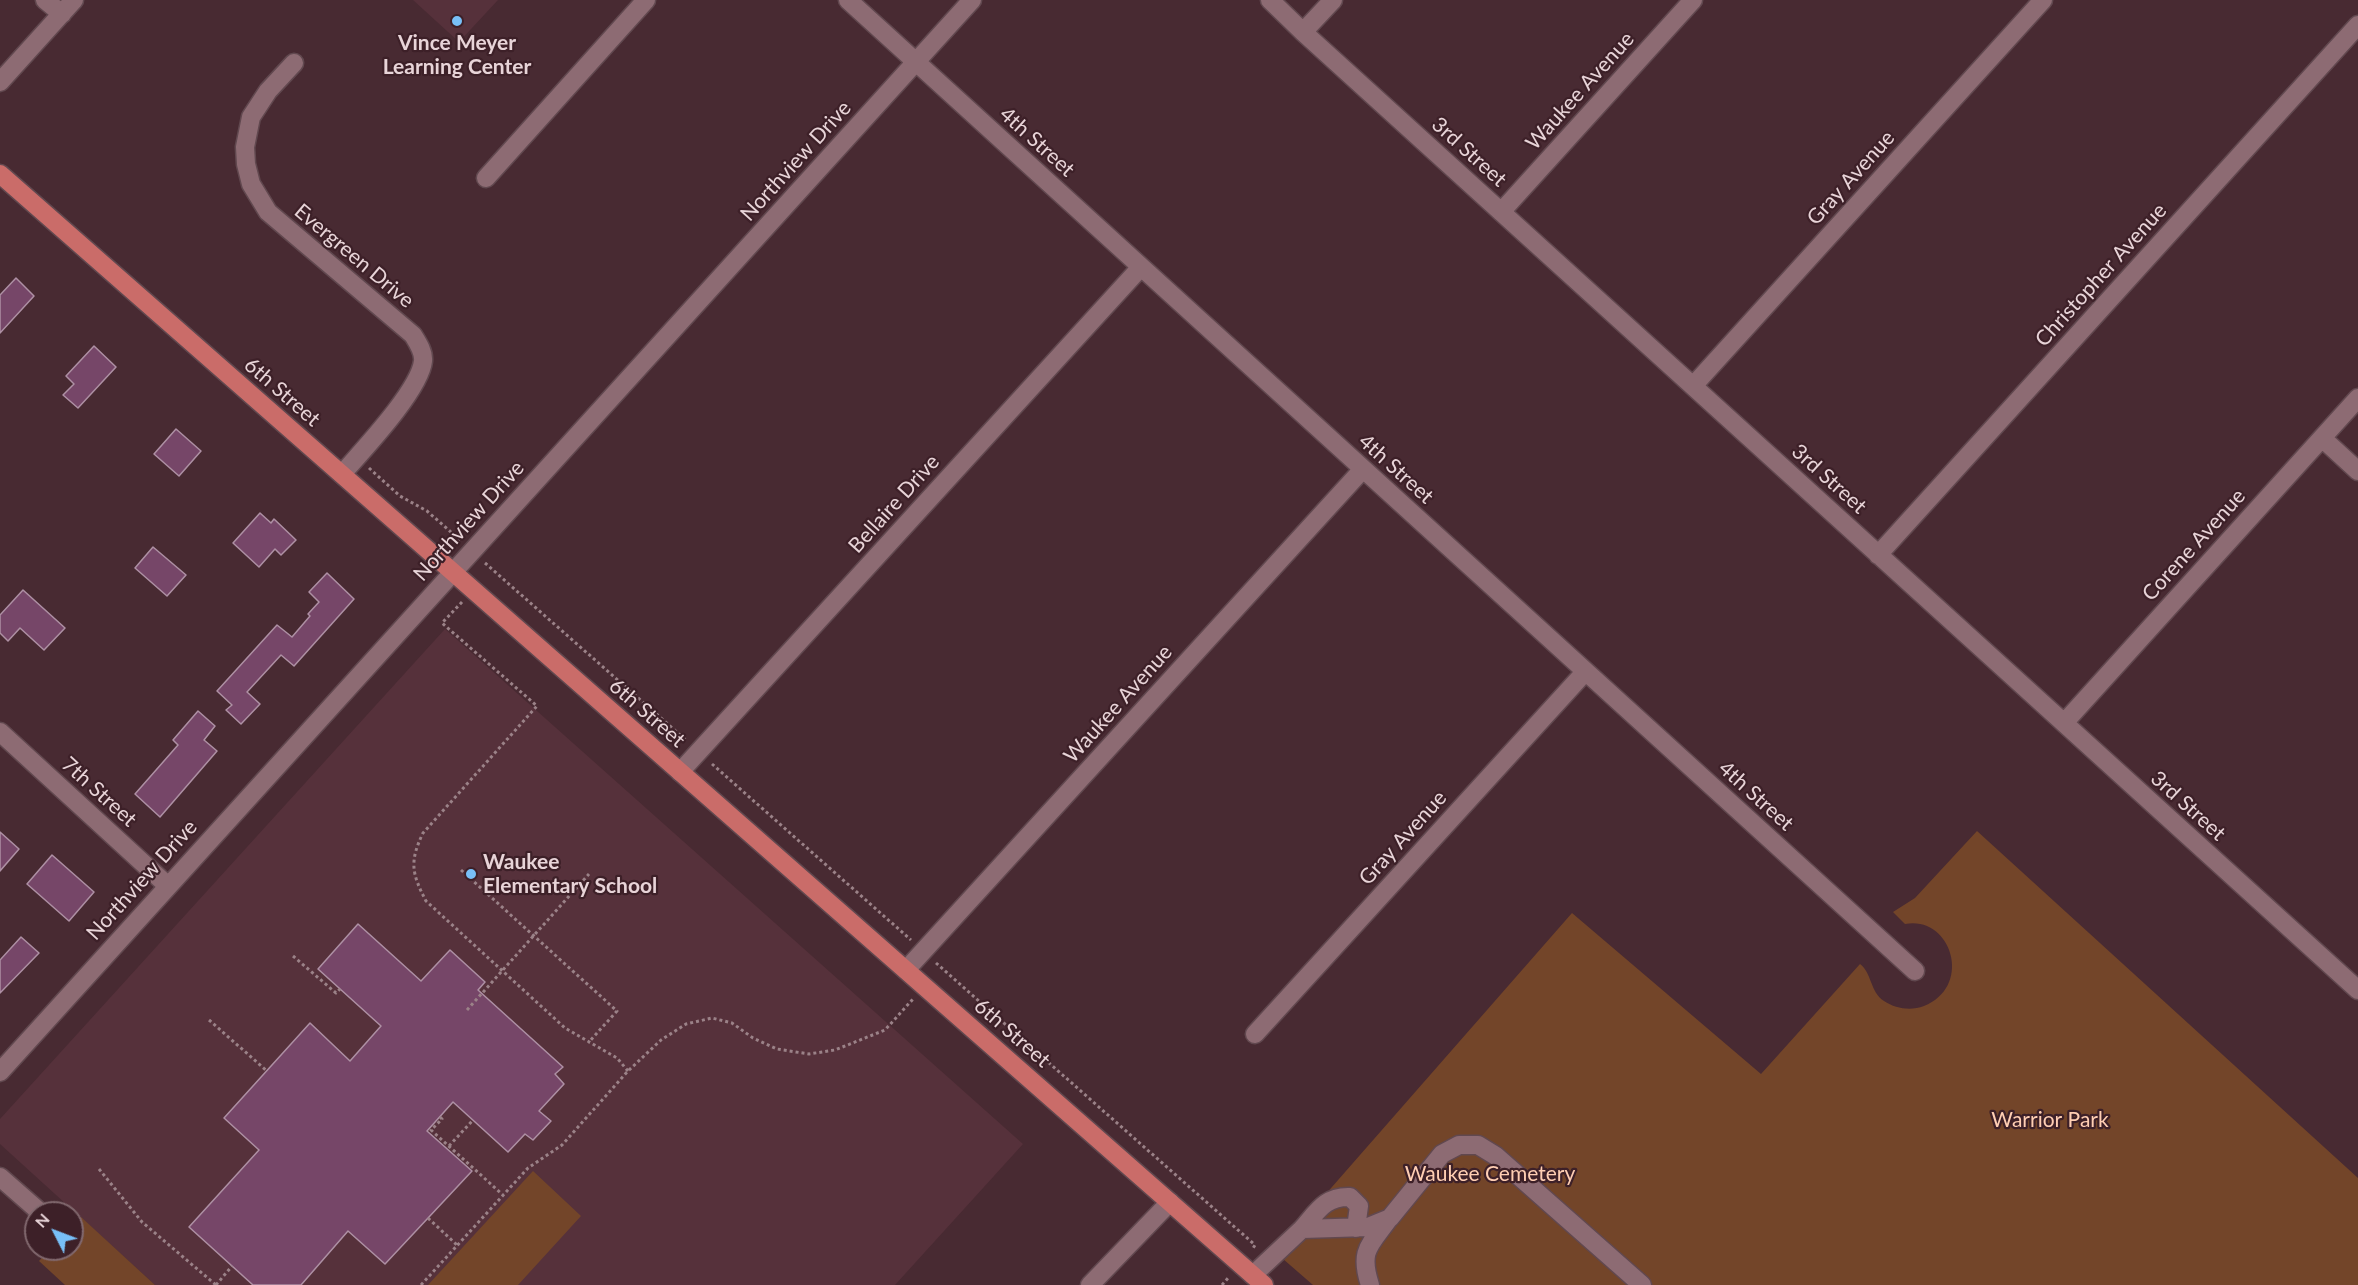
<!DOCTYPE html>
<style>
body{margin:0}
#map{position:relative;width:2358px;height:1285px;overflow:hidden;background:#482a32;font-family:Lato,sans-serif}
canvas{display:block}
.north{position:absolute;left:24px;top:1201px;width:60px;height:60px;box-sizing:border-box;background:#3d2028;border:2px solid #81686e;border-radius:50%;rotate:312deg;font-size:16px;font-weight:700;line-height:24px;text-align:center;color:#e8d4d8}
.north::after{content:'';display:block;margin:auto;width:21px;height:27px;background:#78bff7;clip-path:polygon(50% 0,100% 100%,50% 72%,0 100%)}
</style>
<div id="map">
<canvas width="2358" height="1285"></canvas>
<div class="north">N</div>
</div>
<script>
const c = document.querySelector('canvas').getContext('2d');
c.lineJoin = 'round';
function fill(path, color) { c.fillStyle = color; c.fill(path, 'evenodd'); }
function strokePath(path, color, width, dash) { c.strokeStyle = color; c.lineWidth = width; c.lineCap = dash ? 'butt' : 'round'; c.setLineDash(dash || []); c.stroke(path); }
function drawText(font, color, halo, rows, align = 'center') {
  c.font = font + ' Lato,sans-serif'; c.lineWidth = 4.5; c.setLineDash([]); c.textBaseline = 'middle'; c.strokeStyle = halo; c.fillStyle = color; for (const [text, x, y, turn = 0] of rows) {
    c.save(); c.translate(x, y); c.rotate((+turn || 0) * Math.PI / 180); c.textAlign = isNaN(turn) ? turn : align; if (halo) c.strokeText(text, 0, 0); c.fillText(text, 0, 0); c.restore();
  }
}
const built = new Path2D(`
 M 413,0 L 498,0 L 459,42 Z
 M 445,629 L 1023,1144 L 895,1285 L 155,1285 L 0,1144 L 0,1119 Z`);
const green = new Path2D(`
 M 1977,831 L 2358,1178 L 2358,1285 L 1313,1285 L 1275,1252 L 1572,913 L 1761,1074 L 1860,964 C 1872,973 1870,992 1884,1001 C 1896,1009 1911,1011 1924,1006 C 1974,986 1951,915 1905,924 L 1893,912 L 1915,898 Z
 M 533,1171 L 581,1216 L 518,1285 L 428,1285 Z
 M 81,1217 L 155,1285 L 65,1285 L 39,1261 L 50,1249 L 72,1249 L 72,1226 Z`);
const building = new Path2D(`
 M 16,278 L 34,296 L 0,333 L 0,295 Z
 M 94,346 L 116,367 L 78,408 L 63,395 L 74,384 L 66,376 Z
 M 176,429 L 201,451 L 179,476 L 154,454 Z
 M 260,513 L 271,523 L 274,519 L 296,540 L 281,555 L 275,549 L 259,567 L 233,543 Z
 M 153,547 L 186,575 L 167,596 L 135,568 Z
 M 327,573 L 354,599 L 294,666 L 281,655 L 247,692 L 260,704 L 241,724 L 226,710 L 232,705 L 217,691 L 277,625 L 292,637 L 310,616 L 308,614 L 319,602 L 309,592 Z
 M 23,590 L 65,628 L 44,650 L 20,628 L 8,641 L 0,633 L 0,615 Z
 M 198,711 L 215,726 L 204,740 L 217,751 L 160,817 L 135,794 L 178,745 L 173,740 Z
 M 0,832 L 19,849 L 0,871 Z
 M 52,855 L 94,892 L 69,921 L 27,884 Z
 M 358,924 L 421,981 L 450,950 L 485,982 L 478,990 L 563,1067 L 555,1074 L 564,1084 L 539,1111 L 551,1121 L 533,1140 L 525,1134 L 508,1152 L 453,1102 L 427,1131 L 472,1171 L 385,1264 L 348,1231 L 301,1285 L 253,1285 L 189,1227 L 259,1150 L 224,1118 L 310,1023 L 350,1061 L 381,1026 L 318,969 Z
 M 21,937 L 39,953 L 0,993 L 0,960 Z`);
const path = new Path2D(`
 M 369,468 L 400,496 L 427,511 L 460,540
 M 485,563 L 687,741
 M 462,602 L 442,623 L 537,706 L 423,833 C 409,862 412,874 426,901 L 565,1028 L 617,1058 L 628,1071
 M 712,764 L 911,940
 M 461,870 L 617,1011 L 588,1043
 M 293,956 L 336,993 L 340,989
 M 936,963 L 1255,1245 L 1252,1250
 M 467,1010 L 589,874
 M 209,1020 L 267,1071
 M 440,1117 L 442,1119 L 431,1130 L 503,1195
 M 449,1146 L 473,1120
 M 99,1169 L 142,1222 L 216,1285
 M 428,1218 L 457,1245
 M 216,1285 L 232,1266
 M 421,1285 L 528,1168 L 562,1145 L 628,1071 L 661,1040 L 686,1024 L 712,1018 L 732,1023 L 753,1038 L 777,1049 L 809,1054 L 835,1050 L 885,1030 L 913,999
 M 1222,1285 L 1228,1278`);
const minor = new Path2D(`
 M 45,0 L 62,14
 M 848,0 L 1915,971
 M 1270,0 L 1303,32 L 2358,990
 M 1303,32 L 1333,0
 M 294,63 L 268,91 L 251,117 L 245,147 L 246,164 L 251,184 L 268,212 L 413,335 C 418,343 424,352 423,361 C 420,390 362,451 342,474
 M 0,82 L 74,0
 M 486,178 L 646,0
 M 1501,212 L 1693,0
 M 1693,386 L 2043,0
 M 2322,438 L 2358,471
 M 1878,555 L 2358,25
 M 2064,723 L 2358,398
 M 0,732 L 168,886
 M 680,772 L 1141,267
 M 906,970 L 1363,469
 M 1255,1034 L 1585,672
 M 0,1072 L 972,0
 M 0,1177 L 41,1213
 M 1302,1229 C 1317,1212 1325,1196 1350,1197 L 1359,1206 L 1356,1228
 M 1253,1275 L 1302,1229 L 1368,1227 L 1390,1218 L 1442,1154 L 1459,1145 L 1478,1145 L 1496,1156 L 1642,1285
 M 1090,1285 L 1170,1202
 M 1370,1285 C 1359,1251 1369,1246 1388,1220`);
const major = new Path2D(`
 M 0,174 L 1264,1285`);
const markers = [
 [457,21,6,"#78bff7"],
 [471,874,6,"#78bff7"]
];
const poiNames = [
 ["Vince Meyer",457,43],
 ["Learning Center",457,67],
 ["Waukee",483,862,"left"],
 ["Elementary School",483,886,"left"]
];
const streetNames = [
 ["Waukee Avenue",1580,91,-48],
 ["4th Street",1037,142,42],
 ["3rd Street",1469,152,42],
 ["Northview Drive",796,161,-48],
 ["Gray Avenue",1851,178,-48],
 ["Evergreen Drive",354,256,40],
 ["Christopher Avenue",2101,275,-48],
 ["6th Street",282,392,41],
 ["4th Street",1396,469,42],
 ["3rd Street",1829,479,42],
 ["Bellaire Drive",894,504,-48],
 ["Northview Drive",469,521,-48],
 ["Corene Avenue",2194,545,-48],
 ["Waukee Avenue",1118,704,-48],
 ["6th Street",647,713,41],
 ["7th Street",99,792,42],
 ["4th Street",1756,796,42],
 ["3rd Street",2188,806,42],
 ["Gray Avenue",1403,838,-48],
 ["Northview Drive",142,880,-48],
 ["6th Street",1012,1033,41]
];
const parkNames = [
 ["Warrior Park",2050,1120],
 ["Waukee Cemetery",1490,1174]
];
fill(built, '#56313b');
fill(green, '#734529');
fill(building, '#764668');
strokePath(building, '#ae90a4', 1.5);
strokePath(minor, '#61484f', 21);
strokePath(major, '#61484f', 21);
strokePath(path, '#9b8288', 3, [3, 3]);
strokePath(minor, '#8d6b73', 18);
strokePath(major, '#ca6c69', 18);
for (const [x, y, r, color] of markers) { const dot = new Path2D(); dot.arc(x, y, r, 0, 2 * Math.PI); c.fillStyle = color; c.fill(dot); strokePath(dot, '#3d2028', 2); }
drawText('bold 21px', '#e8d4d8', '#3d2028', poiNames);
drawText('21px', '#e8d4d8', '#3d2028', streetNames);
drawText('21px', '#ffceb3', '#3d2028', parkNames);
</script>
